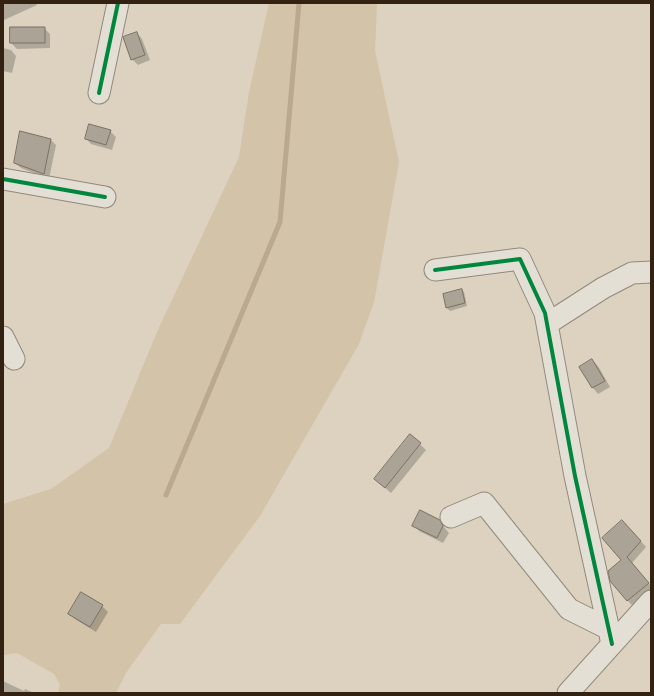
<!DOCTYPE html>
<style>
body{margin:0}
#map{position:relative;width:654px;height:696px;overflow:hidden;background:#dcd2bf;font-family:"IM FELL English",serif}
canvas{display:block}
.frame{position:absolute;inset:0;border:4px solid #332111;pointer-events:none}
</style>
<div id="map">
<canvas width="654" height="696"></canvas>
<div class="frame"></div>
</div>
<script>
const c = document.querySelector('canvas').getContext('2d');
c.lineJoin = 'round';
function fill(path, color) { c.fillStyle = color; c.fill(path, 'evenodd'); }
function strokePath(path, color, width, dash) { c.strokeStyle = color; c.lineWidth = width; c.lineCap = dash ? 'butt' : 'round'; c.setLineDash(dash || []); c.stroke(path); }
const green = new Path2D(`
 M 269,3 L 377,3 L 375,51 L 399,162 L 374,302 L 359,344 L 260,516 L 180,624 L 161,624 L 126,673 L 116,693 L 58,693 L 60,685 L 54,674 L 17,653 L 3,655 L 3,504 L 51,489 L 109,448 L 157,332 L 239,157 L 249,92 Z`);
const shadow = new Path2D(`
 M 3,3 L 36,3 L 37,5 L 4,20 Z
 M 44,28 L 50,34 L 50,48 L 17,49 L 11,43 Z
 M 137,33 L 142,39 L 150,60 L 138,65 L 132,59 Z
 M 3,48 L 11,50 L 16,56 L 12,73 L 3,71 Z
 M 110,131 L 116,137 L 112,150 L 91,144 L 86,138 Z
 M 51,140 L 56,145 L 49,179 L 21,168 L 15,163 Z
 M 461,290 L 464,292 L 467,306 L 450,311 L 447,308 L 444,294 Z
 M 592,360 L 598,366 L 610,387 L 598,394 L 593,388 L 580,367 Z
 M 410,435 L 426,450 L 391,493 L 375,479 Z
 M 439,521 L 449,533 L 443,543 L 419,531 L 414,525 Z
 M 627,526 L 646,547 L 632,563 L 651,586 L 651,590 L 632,605 L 627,600 L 623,560 Z
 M 102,606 L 108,612 L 96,632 L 75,619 L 69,613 Z
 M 3,681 L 24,691 L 25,689 L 34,693 L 3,693 Z`);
const stream = new Path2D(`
 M 166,495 L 280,222 L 299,3`);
const building = new Path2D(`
 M 10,27 L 45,27 L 45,43 L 10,43 Z
 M 137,32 L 145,55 L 131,60 L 123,37 Z
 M 89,124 L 111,130 L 106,145 L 85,139 Z
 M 20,131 L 51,139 L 44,174 L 14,163 Z
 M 462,289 L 465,303 L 446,308 L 443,294 Z
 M 592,359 L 605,381 L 592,388 L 579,367 Z
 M 410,434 L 421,443 L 385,488 L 374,479 Z
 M 420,510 L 440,520 L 443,526 L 437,538 L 412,526 Z
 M 622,520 L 641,541 L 627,557 L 649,583 L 627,601 L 610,581 L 608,571 L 621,560 L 602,538 Z
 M 81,592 L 103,605 L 90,627 L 68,614 Z`);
const minor = new Path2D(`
 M 99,93 L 118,3
 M 3,179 L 105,197
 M 435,270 L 520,259 L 545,313 L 575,476 L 612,644
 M 547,324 L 603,288 L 632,273 L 651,272
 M 3,337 L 14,359
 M 451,517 L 484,503 L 569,609 L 609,629
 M 568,693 L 651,601`);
const cycleway = new Path2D(`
 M 99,93 L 118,3
 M 3,179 L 105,197
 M 435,270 L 520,259 L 545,313 L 575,476 L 612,644`);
fill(green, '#d2c3a9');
fill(shadow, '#0003');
strokePath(stream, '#baa98f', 5);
fill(building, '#aba396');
strokePath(building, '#797165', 1);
strokePath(minor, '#91897c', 23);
strokePath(minor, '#e4dfd5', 21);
strokePath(cycleway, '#00873e', 4);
</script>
